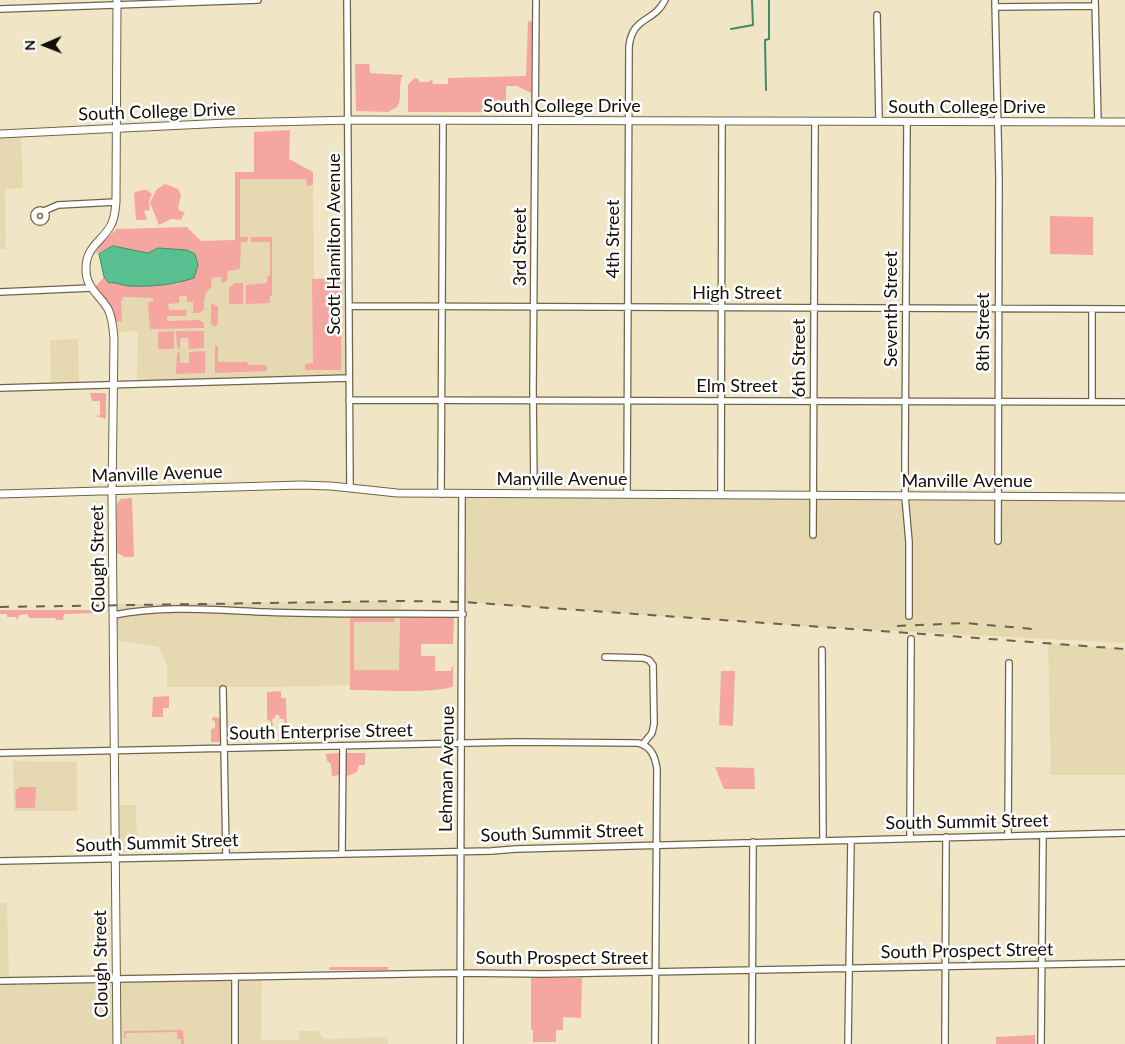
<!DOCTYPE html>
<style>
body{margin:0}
#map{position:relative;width:1125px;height:1044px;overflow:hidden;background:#f0e6c5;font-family:Lato,sans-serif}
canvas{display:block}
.north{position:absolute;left:20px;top:20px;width:50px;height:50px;-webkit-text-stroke:4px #fff;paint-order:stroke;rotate:269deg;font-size:14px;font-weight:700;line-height:20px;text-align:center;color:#120f05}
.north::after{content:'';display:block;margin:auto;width:18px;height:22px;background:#120f05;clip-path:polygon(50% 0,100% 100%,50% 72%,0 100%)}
</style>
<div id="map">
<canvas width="1125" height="1044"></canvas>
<div class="north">N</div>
</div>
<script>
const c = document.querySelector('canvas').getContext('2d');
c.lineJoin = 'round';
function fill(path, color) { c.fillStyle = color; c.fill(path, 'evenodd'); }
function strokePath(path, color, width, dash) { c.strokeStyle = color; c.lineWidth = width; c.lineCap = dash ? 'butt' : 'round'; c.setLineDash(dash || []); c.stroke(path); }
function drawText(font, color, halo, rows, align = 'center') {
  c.font = font + ' Lato,sans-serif'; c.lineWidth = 5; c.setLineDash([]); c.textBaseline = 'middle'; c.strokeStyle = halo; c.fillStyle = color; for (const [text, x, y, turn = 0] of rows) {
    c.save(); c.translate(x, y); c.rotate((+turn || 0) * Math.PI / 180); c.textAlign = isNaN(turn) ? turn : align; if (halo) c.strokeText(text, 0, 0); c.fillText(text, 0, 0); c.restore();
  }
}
const built = new Path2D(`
 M 21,133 L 23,188 L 5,189 L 6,249 L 0,249 L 0,134 Z
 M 235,172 L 313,172 L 314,279 L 349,278 L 349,378 L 137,384 L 138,331 L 114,332 L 113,322 L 99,299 L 101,292 L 200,241 L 235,240 Z
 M 78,339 L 79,385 L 51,386 L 50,340 Z
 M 462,494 L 1125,497 L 1125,643 L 817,627 L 463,602 Z
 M 401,601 L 401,684 L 276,687 L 167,687 L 167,666 L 159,647 L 143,644 L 114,641 L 113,604 Z
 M 1048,643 L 1125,649 L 1125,775 L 1051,775 Z
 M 13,761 L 77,762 L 77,811 L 14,811 Z
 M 119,805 L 136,805 L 137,852 L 120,852 Z
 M 0,903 L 7,903 L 9,981 L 262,976 L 261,1040 L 299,1040 L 299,1031 L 318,1031 L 324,1039 L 388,1037 L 388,1044 L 0,1044 Z`);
const green = new Path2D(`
 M 528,21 L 532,22 L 531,93 L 517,86 L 506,86 L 506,112 L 408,112 L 408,85 L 413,79 L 417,78 L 420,82 L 429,82 L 432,79 L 433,84 L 448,84 L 448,78 L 526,76 Z
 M 355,64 L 369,64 L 370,73 L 403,75 C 397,85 403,97 397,107 L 388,112 L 356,111 Z
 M 290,130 L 289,159 L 313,172 L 313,185 L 307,186 L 306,179 L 240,179 L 240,237 L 248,237 L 247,242 L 241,242 L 240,269 L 228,271 L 227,281 L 222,283 L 221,277 L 212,278 L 211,288 C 203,294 204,301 204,310 L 199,313 L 193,313 L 193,302 L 187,302 L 187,296 L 179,296 L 179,303 L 168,304 L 169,310 L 187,310 L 186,316 L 167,316 L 167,321 L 199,320 L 204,323 L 204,328 L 150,329 L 148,303 L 150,301 L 153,301 L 153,298 L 124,297 L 121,301 L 122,321 L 115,322 L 100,296 L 101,292 L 95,287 L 104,277 L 109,283 L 113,282 L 127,286 L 179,284 L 195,254 L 187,250 L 158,248 L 148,253 L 113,246 L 95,254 L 104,240 L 117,229 L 187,227 L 201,241 L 235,240 L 235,172 L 254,172 L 254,132 Z
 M 165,184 L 178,189 L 181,195 L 178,208 L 180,211 L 185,212 L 181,220 L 171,219 L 159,225 L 150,203 L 156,190 Z
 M 142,190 L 147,190 L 152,194 L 149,202 L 150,210 L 144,211 L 147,220 L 136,220 L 134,193 Z
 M 1050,216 L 1093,217 L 1093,255 L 1050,254 Z
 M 251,237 L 272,237 L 272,296 L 270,296 L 270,303 L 246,304 L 246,285 L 267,283 L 267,276 L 270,276 L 270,242 L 251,242 Z
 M 341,278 L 341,370 L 305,370 L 305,364 L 313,363 L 312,279 Z
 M 235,283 L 243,283 L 243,304 L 229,304 L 229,288 Z
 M 211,303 L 218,307 L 218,324 L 215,327 L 211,324 Z
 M 174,331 L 174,349 L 158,349 L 158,332 Z
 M 176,331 L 204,331 L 204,348 L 189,349 L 188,338 L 180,338 L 180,349 L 177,348 Z
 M 215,345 L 218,347 L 218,362 L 247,362 L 248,365 L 265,365 L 267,367 L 267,371 L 215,373 Z
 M 205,351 L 205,373 L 176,374 L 177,353 L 180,352 L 180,363 L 189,363 L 189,352 Z
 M 90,393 L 106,393 L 106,419 L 96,416 L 100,415 L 100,401 L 92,401 Z
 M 132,498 L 134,557 L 125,557 L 117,553 L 117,504 L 120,499 Z
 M 0,610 L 98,610 L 99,613 L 64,614 L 63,620 L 56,620 L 55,618 L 29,618 L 28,614 L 19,615 L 17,620 L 16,617 L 7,617 L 7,614 L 0,614 Z
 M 350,616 L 395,616 L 394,622 L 354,622 L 354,670 L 399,670 L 400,619 L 403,616 L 454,617 L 453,644 L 421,644 L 421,656 L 435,656 L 435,671 L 451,671 L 452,666 L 453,666 L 453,686 C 442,694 367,690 350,690 Z
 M 721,671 L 735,671 L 733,726 L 719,725 Z
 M 281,691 L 281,698 L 286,698 L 287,741 L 281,741 L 281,732 L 285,732 L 284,719 L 280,719 L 279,715 L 275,715 L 275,718 L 272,719 L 273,726 L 271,726 L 271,722 L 267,719 L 267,692 Z
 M 169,696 L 169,708 L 163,708 L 163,717 L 152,717 L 153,697 Z
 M 213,717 L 221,718 L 221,742 L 211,742 L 211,729 L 215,728 L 215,721 L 212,720 Z
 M 339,753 L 340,775 L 332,776 L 331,764 L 327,761 L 326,754 Z
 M 346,753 L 365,753 L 365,765 L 359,765 L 357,772 L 348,776 L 346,775 Z
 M 715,767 L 754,768 L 755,789 L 724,789 Z
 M 20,787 L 36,787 L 35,808 L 16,808 L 15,791 Z
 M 329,967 L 389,967 L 387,970 L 330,970 Z
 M 531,978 L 582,978 L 581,1018 L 563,1017 L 563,1030 L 556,1030 L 556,1042 L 533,1042 L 533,1030 L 531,1030 Z
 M 183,1030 L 184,1044 L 181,1044 L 181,1039 L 177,1039 L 177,1032 L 126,1033 L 125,1038 L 124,1038 L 124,1031 Z
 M 1035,1035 L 1035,1044 L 996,1044 L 996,1037 Z`);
const water = new Path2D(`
 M 113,246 L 148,253 L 158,248 L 187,250 L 195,254 L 198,265 L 194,278 C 174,285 150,287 128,286 C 121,285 116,282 109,283 L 104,277 L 99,254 Z`);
const stream = new Path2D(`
 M 731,29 L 753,25 L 752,0
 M 766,90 L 765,40 L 769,39 L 769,0`);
const minor = new Path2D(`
 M 347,0 L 350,488
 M 995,0 L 999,177 L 998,541
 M 1095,0 L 1098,122
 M 995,7 L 1095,6
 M 0,9 L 258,0
 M 877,15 L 879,121
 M 907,122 L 905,460 L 905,496 L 909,542 L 909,616
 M34 216a6 6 0 1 1 12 0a6 6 0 1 1-12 0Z
 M 44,211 L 58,205 L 116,202
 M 0,292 L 91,288
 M 349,306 L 1125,309
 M 0,388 L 349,378
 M 349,400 L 1125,402
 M 1092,402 L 1092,309
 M 441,494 L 443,120
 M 534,494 L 533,389 L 536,0
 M 627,494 L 629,47 C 632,16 654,23 665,0
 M 721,494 L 722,121
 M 813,535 L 815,122
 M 114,615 C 163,605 216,610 265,612 C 331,615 397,613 463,614
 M 822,650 L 823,841
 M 605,657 L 643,658 L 649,660 L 653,665 L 654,724 L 652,733 L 643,744
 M 223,689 L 226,856
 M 0,753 L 517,742 L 638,743 C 651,746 655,756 657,769 L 655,1044
 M 1008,836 L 1009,663
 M 910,838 L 911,639
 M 342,854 L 343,746
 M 0,861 L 491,851 L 516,849 L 1125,833
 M 235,977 L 235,1044
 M 0,981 L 461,973 L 544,974 L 1125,963
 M 460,1044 L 462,494
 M 752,1044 L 753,842
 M 848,1044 L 851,840
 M 945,1044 L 946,837
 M 1041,1044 L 1043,835`);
const tertiary = new Path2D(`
 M 0,134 L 227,123 L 354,120 L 1125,122
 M 0,494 L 301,485 L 331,486 L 397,493 L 1125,497
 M 117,1044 L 112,498 L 114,339 C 113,329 113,319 108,309 C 100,295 86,288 86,270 C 85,247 102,242 111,225 C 115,218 115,210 116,202 L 117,0`);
const rail = new Path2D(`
 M 0,607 L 401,601 L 463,602 L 909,633 L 1125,649
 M 897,626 L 965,623 L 1033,629`);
const streetNames = [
 ["South College Drive",562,106],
 ["South College Drive",967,107],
 ["South College Drive",157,112,-2],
 ["4th Street",613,239,-90],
 ["Scott Hamilton Avenue",334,244,-90],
 ["3rd Street",520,247,-90],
 ["High Street",737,293],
 ["Seventh Street",891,309,-90],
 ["8th Street",983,332,-90],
 ["6th Street",799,358,-90],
 ["Elm Street",737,386],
 ["Manville Avenue",157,474,-2],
 ["Manville Avenue",562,479],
 ["Manville Avenue",967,481],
 ["Clough Street",98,559,-91],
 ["South Enterprise Street",321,732,-1],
 ["Lehman Avenue",447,769,-89],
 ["South Summit Street",967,822,-1],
 ["South Summit Street",562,833,-2],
 ["South Summit Street",157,843,-2],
 ["South Prospect Street",967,951,-1],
 ["South Prospect Street",562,958],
 ["Clough Street",101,964,-91]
];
fill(built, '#e6d9b2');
fill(green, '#f6a6a1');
fill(water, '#58bf91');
strokePath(water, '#438a67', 1);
strokePath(stream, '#438a67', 2);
strokePath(minor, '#6e6549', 8);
strokePath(tertiary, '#6e6549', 9);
strokePath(minor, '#fff', 5.5);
strokePath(tertiary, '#fff', 7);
strokePath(rail, '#68624f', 2, [9, 9]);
drawText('18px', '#120f05', '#fff', streetNames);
</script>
